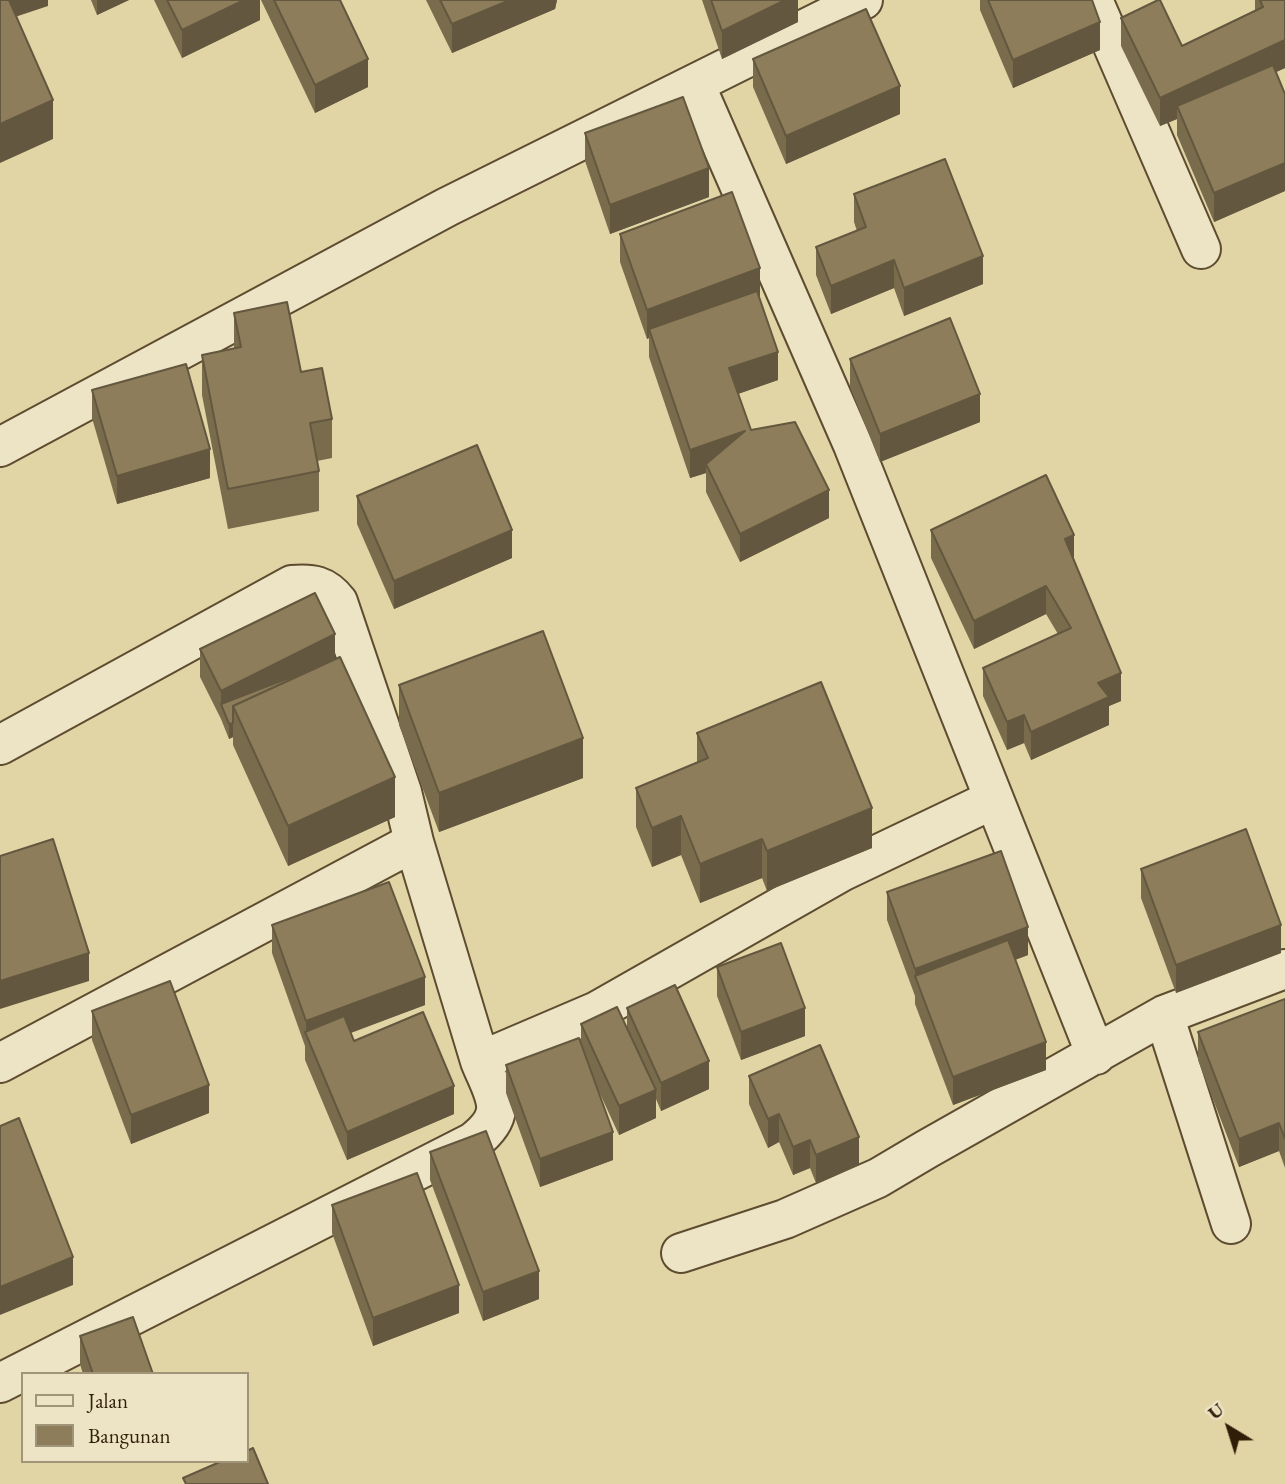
<!DOCTYPE html>
<style>
body{margin:0}
#map{position:relative;width:1285px;height:1484px;overflow:hidden;background:#e1d5a5;font-family:"EB Garamond",serif}
canvas{display:block}
.legend{position:absolute;left:21px;top:1372px;width:228px;height:91px;box-sizing:border-box;background:#ece4c4;border:2px solid #a19579;margin:0;padding:9px 12px;list-style:none;font-size:21px;color:#311e09}
.legend li{display:flex;align-items:center;gap:14px;height:35px}
.legend b{width:35px;border:2px solid #a19579}
.north{position:absolute;left:1194px;top:1393px;width:70px;height:70px;-webkit-text-stroke:5px #ece4c4;paint-order:stroke;rotate:322deg;font-size:19px;font-weight:700;line-height:28px;text-align:center;color:#311e09}
.north::after{content:'';display:block;margin:auto;width:24px;height:32px;background:#311e09;clip-path:polygon(50% 0,100% 100%,50% 72%,0 100%)}
</style>
<div id="map">
<canvas width="1285" height="1484"></canvas>
<ul class="legend">
<li><b style="height:9px;background:#ece4c4"></b>Jalan</li>
<li><b style="height:19px;background:#8d7d5a"></b>Bangunan</li>
</ul>
<div class="north">U</div>
</div>
<script>
const c = document.querySelector('canvas').getContext('2d');
c.lineJoin = 'round';
function strokePath(path, color, width, dash) { c.strokeStyle = color; c.lineWidth = width; c.lineCap = dash ? 'butt' : 'round'; c.setLineDash(dash || []); c.stroke(path); }
function fill(path, color) { c.fillStyle = color; c.fill(path, 'evenodd'); }
const minor = new Path2D(`
 M 1093,0 L 1201,249
 M 695,84 L 853,445 L 1096,1055
 M 0,447 L 447,207 L 863,0
 M 0,745 L 292,585 C 312,583 325,585 338,602 L 402,792 L 414,842 L 0,1063
 M 414,842 L 480,1061 L 597,1011 L 843,871 L 994,799
 M 1164,1015 L 1231,1224
 M 681,1253 L 785,1219 L 878,1178 L 927,1149 L 1164,1015 L 1285,969
 M 0,1383 L 473,1142 C 510,1113 495,1098 480,1061`);
const wall = new Path2D(`
 M 91,0 L 129,0 L 97,15 Z
 M 154,0 L 260,0 L 260,20 L 182,58 Z
 M 261,0 L 340,0 L 368,87 L 315,113 Z
 M 426,0 L 557,0 L 555,9 L 452,53 Z
 M 702,0 L 798,0 L 798,22 L 722,59 Z
 M 980,0 L 1092,0 L 1100,50 L 1013,88 L 980,10 Z
 M 1255,0 L 1285,0 L 1285,68 L 1276,72 L 1285,94 L 1285,191 L 1214,222 L 1177,135 L 1177,119 L 1160,126 L 1121,46 L 1121,18 L 1182,46 L 1255,11 Z
 M 753,59 L 900,114 L 786,164 L 753,87 Z
 M 585,133 L 709,197 L 610,234 L 585,161 Z
 M 854,194 L 983,284 L 904,316 L 894,288 L 831,314 L 816,275 L 816,247 L 857,231 L 854,222 Z
 M 620,234 L 760,297 L 759,297 L 778,380 L 738,394 L 751,430 L 829,518 L 740,562 L 706,492 L 706,473 L 690,478 L 649,357 L 649,338 L 647,339 L 620,262 Z
 M 234,313 L 301,372 L 332,419 L 332,458 L 317,461 L 319,471 L 319,511 L 228,529 L 202,395 L 202,355 L 234,349 Z
 M 850,359 L 980,422 L 880,462 L 850,387 Z
 M 92,390 L 210,478 L 117,504 L 92,418 Z
 M 357,496 L 512,558 L 394,609 L 357,524 Z
 M 931,530 L 1074,559 L 1121,701 L 1109,706 L 1109,725 L 1031,760 L 1024,743 L 1007,750 L 983,696 L 983,668 L 1058,634 L 1046,614 L 974,649 L 931,558 Z
 M 200,649 L 335,659 L 395,817 L 288,866 L 233,745 L 233,737 L 229,739 L 221,719 L 200,677 Z
 M 399,685 L 583,778 L 439,832 L 399,725 Z
 M 697,733 L 872,848 L 767,891 L 762,878 L 700,903 L 681,855 L 652,867 L 636,827 L 636,788 L 697,762 Z
 M 1141,869 L 1281,953 L 1176,993 L 1141,898 Z
 M 887,892 L 1028,955 L 1015,960 L 1046,1070 L 953,1105 L 915,1004 L 915,996 L 887,920 Z
 M 272,925 L 425,1005 L 351,1033 L 354,1041 L 454,1114 L 347,1160 L 305,1060 L 305,1046 L 272,953 Z
 M 717,967 L 805,1036 L 741,1060 L 717,996 Z
 M 1285,999 L 1285,1168 L 1279,1151 L 1239,1167 L 1198,1060 L 1198,1032 Z
 M 627,1008 L 709,1089 L 661,1111 L 656,1099 L 656,1118 L 619,1135 L 596,1085 L 613,1160 L 540,1187 L 506,1093 L 506,1065 L 581,1043 L 581,1024 L 627,1028 Z
 M 92,1011 L 209,1113 L 131,1144 L 92,1040 Z
 M 749,1076 L 859,1165 L 816,1183 L 810,1168 L 793,1175 L 779,1142 L 768,1148 L 749,1104 Z
 M 430,1152 L 539,1299 L 483,1321 L 430,1180 Z
 M 332,1205 L 459,1313 L 373,1346 L 332,1233 Z
 M 80,1336 L 153,1374 L 83,1374 L 80,1364 Z`);
const shadedWall = new Path2D(`
 M 0,0 L 48,0 L 48,6 L 0,22 Z
 M 97,0 L 129,0 L 97,15 Z
 M 244,0 L 260,0 L 260,20 L 182,58 L 182,30 Z
 M 510,0 L 557,0 L 555,9 L 452,53 L 452,24 Z
 M 785,0 L 798,0 L 798,22 L 722,59 L 722,31 Z
 M 1100,22 L 1100,50 L 1013,88 L 1013,60 Z
 M 1285,40 L 1285,68 L 1181,116 L 1177,106 L 1177,119 L 1160,126 L 1160,98 Z
 M 368,59 L 368,87 L 315,113 L 315,85 Z
 M 900,86 L 900,114 L 786,164 L 786,136 Z
 M 53,100 L 53,139 L 0,163 L 0,124 Z
 M 1285,163 L 1285,191 L 1214,222 L 1214,193 Z
 M 709,168 L 709,197 L 610,234 L 610,205 Z
 M 983,256 L 983,284 L 904,316 L 904,288 Z
 M 894,260 L 894,288 L 831,314 L 831,286 Z
 M 760,268 L 760,297 L 651,337 L 649,329 L 649,338 L 647,339 L 647,310 Z
 M 778,352 L 778,380 L 729,397 L 729,368 Z
 M 980,394 L 980,422 L 880,462 L 880,434 Z
 M 745,431 L 706,464 L 706,473 L 690,478 L 690,450 Z
 M 210,449 L 210,478 L 117,504 L 117,476 Z
 M 829,490 L 829,518 L 740,562 L 740,534 Z
 M 512,530 L 512,558 L 394,609 L 394,581 Z
 M 1074,535 L 1074,563 L 1065,539 Z
 M 1046,586 L 1046,614 L 974,649 L 974,621 Z
 M 335,634 L 335,662 L 233,706 L 221,704 L 221,691 Z
 M 1121,673 L 1121,701 L 1109,706 L 1109,725 L 1031,760 L 1031,732 L 1098,683 Z
 M 1024,715 L 1024,743 L 1007,750 L 1007,722 Z
 M 233,723 L 233,737 L 229,739 L 229,724 Z
 M 583,738 L 583,778 L 439,832 L 439,793 Z
 M 395,777 L 395,817 L 288,866 L 288,826 Z
 M 872,808 L 872,848 L 767,891 L 767,851 Z
 M 681,816 L 681,855 L 652,867 L 652,828 Z
 M 762,839 L 762,878 L 700,903 L 700,864 Z
 M 1281,925 L 1281,953 L 1176,993 L 1176,965 Z
 M 1028,927 L 1028,955 L 922,994 L 915,977 L 915,969 Z
 M 89,953 L 89,981 L 0,1009 L 0,981 Z
 M 425,977 L 425,1005 L 312,1047 L 306,1035 L 306,1021 Z
 M 805,1008 L 805,1036 L 741,1060 L 741,1032 Z
 M 1046,1042 L 1046,1070 L 953,1105 L 953,1077 Z
 M 709,1061 L 709,1089 L 661,1111 L 661,1083 Z
 M 209,1085 L 209,1113 L 131,1144 L 131,1115 Z
 M 454,1086 L 454,1114 L 347,1160 L 347,1132 Z
 M 656,1090 L 656,1118 L 619,1135 L 619,1106 Z
 M 779,1114 L 779,1142 L 768,1148 L 768,1119 Z
 M 1279,1123 L 1279,1151 L 1239,1167 L 1239,1139 Z
 M 613,1132 L 613,1160 L 540,1187 L 540,1159 Z
 M 859,1137 L 859,1165 L 816,1183 L 816,1155 Z
 M 810,1140 L 810,1168 L 793,1175 L 793,1147 Z
 M 73,1257 L 73,1285 L 0,1315 L 0,1287 Z
 M 539,1271 L 539,1299 L 483,1321 L 483,1292 Z
 M 459,1285 L 459,1313 L 373,1346 L 373,1318 Z`);
const building = new Path2D(`
 M 0,0 L 9,0 L 53,100 L 0,124 Z
 M 167,0 L 244,0 L 182,30 Z
 M 274,0 L 340,0 L 368,59 L 315,85 Z
 M 440,0 L 510,0 L 452,24 Z
 M 711,0 L 785,0 L 722,31 Z
 M 988,0 L 1092,0 L 1100,22 L 1013,60 Z
 M 1158,0 L 1160,0 L 1182,46 L 1263,7 L 1260,0 L 1285,0 L 1285,40 L 1160,98 L 1121,18 Z
 M 866,9 L 900,86 L 786,136 L 753,59 Z
 M 1273,65 L 1285,94 L 1285,163 L 1214,193 L 1177,106 Z
 M 683,97 L 709,168 L 610,205 L 585,133 Z
 M 945,159 L 983,256 L 904,288 L 894,260 L 831,286 L 816,247 L 866,227 L 854,194 Z
 M 732,192 L 760,268 L 647,310 L 620,234 Z
 M 757,291 L 778,352 L 729,368 L 751,430 L 795,422 L 829,490 L 740,534 L 706,464 L 745,431 L 690,450 L 649,329 Z
 M 287,302 L 301,372 L 322,368 L 332,419 L 310,423 L 319,471 L 228,489 L 202,355 L 241,347 L 234,313 Z
 M 950,318 L 980,394 L 880,434 L 850,359 Z
 M 186,364 L 210,449 L 117,476 L 92,390 Z
 M 477,445 L 512,530 L 394,581 L 357,496 Z
 M 1046,475 L 1074,535 L 1065,539 L 1121,673 L 1098,683 L 1109,697 L 1031,732 L 1024,715 L 1007,722 L 983,668 L 1071,628 L 1046,586 L 974,621 L 931,530 Z
 M 315,593 L 335,634 L 221,691 L 200,649 Z
 M 543,631 L 583,738 L 439,793 L 399,685 Z
 M 340,657 L 395,777 L 288,826 L 233,706 Z
 M 320,666 L 233,706 L 233,723 L 229,724 L 221,704 Z
 M 821,682 L 872,808 L 767,851 L 762,839 L 700,864 L 681,816 L 652,828 L 636,788 L 708,758 L 697,733 Z
 M 1246,829 L 1281,925 L 1176,965 L 1141,869 Z
 M 53,839 L 89,953 L 0,981 L 0,856 Z
 M 1001,851 L 1028,927 L 915,969 L 887,892 Z
 M 389,882 L 425,977 L 306,1021 L 272,925 Z
 M 1008,940 L 1046,1042 L 953,1077 L 915,976 Z
 M 781,943 L 805,1008 L 741,1032 L 717,967 Z
 M 170,981 L 209,1085 L 131,1115 L 92,1011 Z
 M 675,985 L 709,1061 L 661,1083 L 627,1008 Z
 M 1285,999 L 1285,1139 L 1279,1123 L 1239,1139 L 1198,1032 Z
 M 617,1007 L 656,1090 L 619,1106 L 581,1024 Z
 M 423,1012 L 454,1086 L 347,1132 L 305,1032 L 344,1016 L 354,1041 Z
 M 579,1038 L 613,1132 L 540,1159 L 506,1065 Z
 M 820,1045 L 859,1137 L 816,1155 L 810,1140 L 793,1147 L 779,1114 L 768,1119 L 749,1076 Z
 M 19,1118 L 73,1257 L 0,1287 L 0,1126 Z
 M 486,1131 L 539,1271 L 483,1292 L 430,1152 Z
 M 417,1173 L 459,1285 L 373,1318 L 332,1205 Z
 M 133,1317 L 153,1374 L 93,1374 L 80,1336 Z
 M 253,1448 L 268,1484 L 186,1484 L 183,1478 L 222,1461 L 247,1461 L 247,1451 Z`);
strokePath(minor, '#5d4c30', 42);
strokePath(minor, '#ece4c4', 38);
fill(wall, '#796c4d');
fill(shadedWall, '#63583f');
fill(building, '#8d7d5a');
strokePath(building, '#63583f', 2);
</script>
